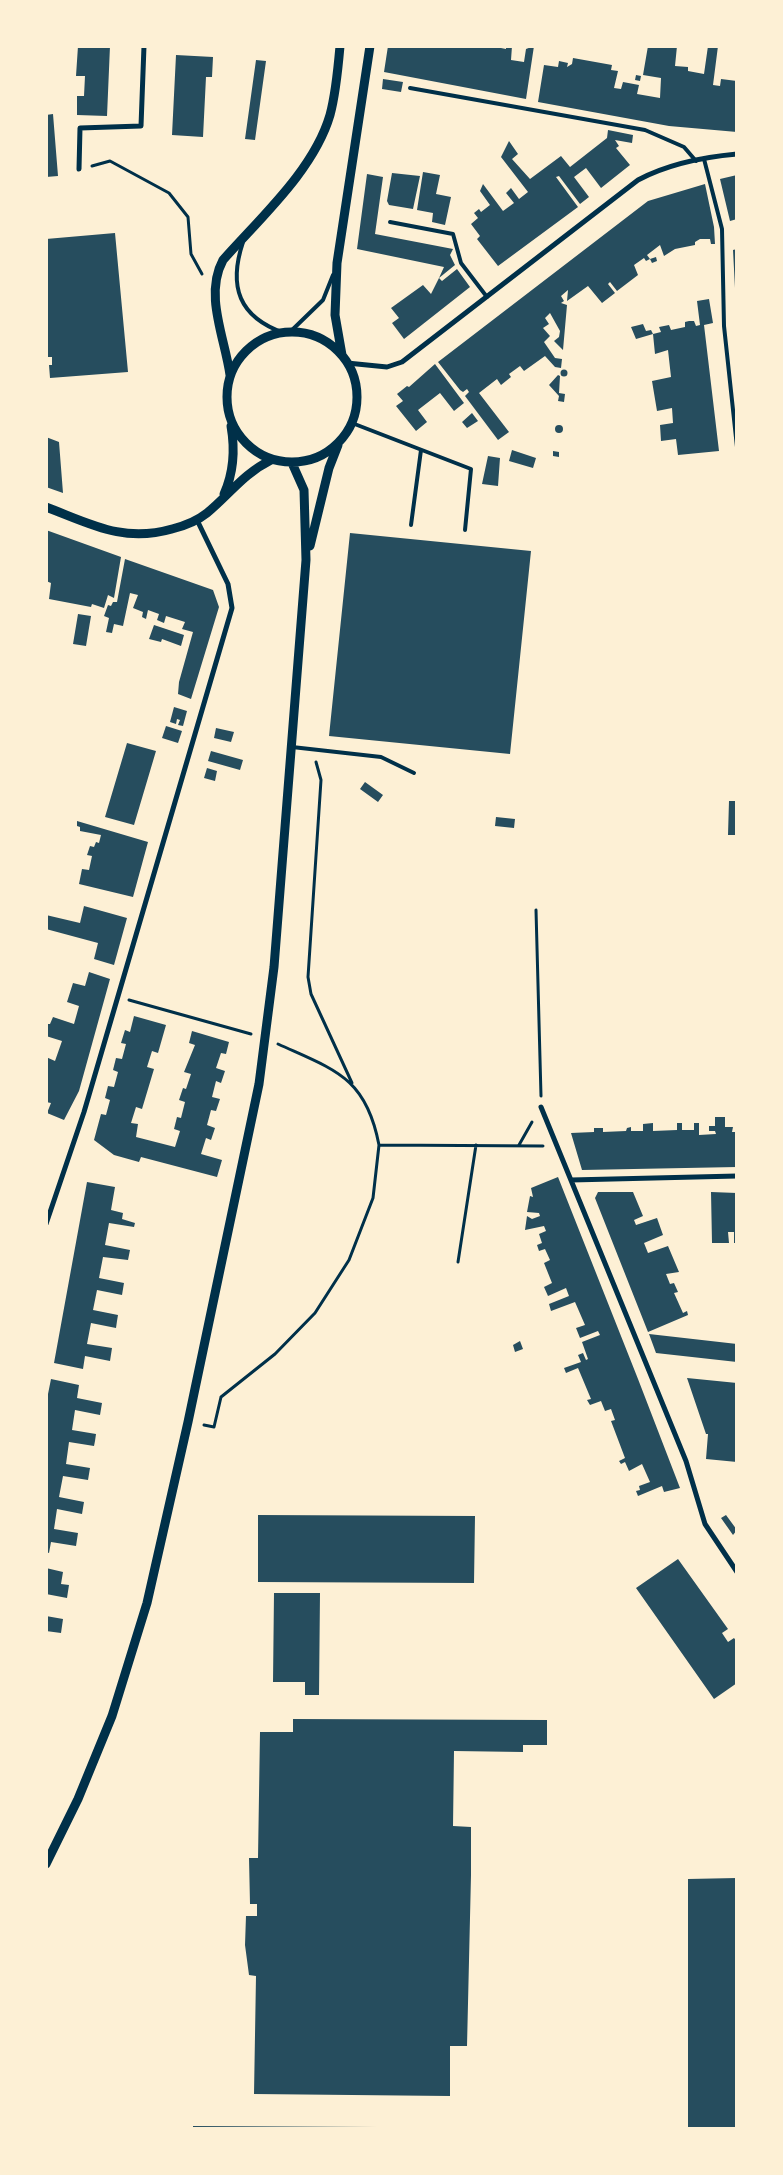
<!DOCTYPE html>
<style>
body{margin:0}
#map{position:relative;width:783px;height:2175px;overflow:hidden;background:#fdf0d5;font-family:"Titillium Web",sans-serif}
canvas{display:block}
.frame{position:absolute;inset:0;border:48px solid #fdf0d5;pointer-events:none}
</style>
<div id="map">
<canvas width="783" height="2175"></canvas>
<div class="frame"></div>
</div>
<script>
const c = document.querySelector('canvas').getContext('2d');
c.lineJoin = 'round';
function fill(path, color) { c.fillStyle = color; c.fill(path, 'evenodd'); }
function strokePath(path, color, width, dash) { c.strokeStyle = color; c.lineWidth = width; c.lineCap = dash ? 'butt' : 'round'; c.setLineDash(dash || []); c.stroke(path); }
const building = new Path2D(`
 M 78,46 L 110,46 L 107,116 L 77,115 L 77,96 L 84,96 L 85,76 L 76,76 Z
 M 388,46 L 491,46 L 506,49 L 506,46 L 512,46 L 511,60 L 524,62 L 526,49 L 534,46 L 526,99 L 384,72 Z
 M 648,46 L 677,46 L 675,66 L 688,67 L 688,71 L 704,74 L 708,46 L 718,46 L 713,85 L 720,86 L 721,79 L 737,81 L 737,132 L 669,126 L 538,102 L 544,65 L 558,67 L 559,61 L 568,63 L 567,67 L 572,64 L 573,58 L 612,65 L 611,70 L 618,71 L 614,88 L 621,89 L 623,82 L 639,85 L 637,94 L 660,98 L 661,78 L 643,75 Z
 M 176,55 L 213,57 L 212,77 L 206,77 L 203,137 L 172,135 Z
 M 256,60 L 266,61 L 255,140 L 245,139 Z
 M 636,75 L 641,76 L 640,81 L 635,80 Z
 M 383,79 L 403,82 L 401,92 L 382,89 Z
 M 53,114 L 58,176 L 46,177 L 46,115 Z
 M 608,130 L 633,135 L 632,143 L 615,140 L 619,146 L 616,148 L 630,165 L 601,188 L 586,168 L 574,177 L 589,197 L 580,204 L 559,176 L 556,177 L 578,207 L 498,266 L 477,239 L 480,236 L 471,224 L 478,218 L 474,213 L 479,209 L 481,212 L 490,205 L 480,191 L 483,184 L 503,211 L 514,203 L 506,193 L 511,188 L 519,199 L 528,192 L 501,157 L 509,141 L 518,154 L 512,159 L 530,179 L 561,156 L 570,167 L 607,138 Z
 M 423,172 L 440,175 L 436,194 L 451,197 L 445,225 L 432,222 L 433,213 L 417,210 Z
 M 392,173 L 420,176 L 413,209 L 389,205 L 387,201 Z
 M 367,174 L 383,177 L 375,234 L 453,249 L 450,255 L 455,265 L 439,278 L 444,267 L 357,249 Z
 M 737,175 L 737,219 L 730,221 L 720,179 Z
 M 705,184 L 714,227 L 715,244 L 711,244 L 710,239 L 700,239 L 695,242 L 695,245 L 675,249 L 664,256 L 660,245 L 647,255 L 650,259 L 646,261 L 644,258 L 634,265 L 638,275 L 617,291 L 610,282 L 608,284 L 615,293 L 602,303 L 588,286 L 567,301 L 568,290 L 561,296 L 564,301 L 561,303 L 567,305 L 563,350 L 554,341 L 559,337 L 560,331 L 550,313 L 545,318 L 549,324 L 543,328 L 550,336 L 544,342 L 555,358 L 562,359 L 561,368 L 555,367 L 545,356 L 524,371 L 520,366 L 509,374 L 511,377 L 501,385 L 497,379 L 479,393 L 509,432 L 498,440 L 465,396 L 469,392 L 467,389 L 463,392 L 460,390 L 438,362 L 648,201 Z
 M 115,233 L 128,372 L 50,378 L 49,365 L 52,365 L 52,357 L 46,357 L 46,239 Z
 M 737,249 L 737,288 L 735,288 L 733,250 Z
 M 656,257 L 657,261 L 652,263 L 650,259 Z
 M 457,269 L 470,287 L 404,339 L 392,323 L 399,318 L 391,308 L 423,285 L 431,294 L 439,278 L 442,281 Z
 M 709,299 L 713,323 L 704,325 L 719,451 L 678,455 L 676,439 L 661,441 L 660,425 L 673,423 L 672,408 L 657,411 L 652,381 L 671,377 L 668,350 L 655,354 L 653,334 L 636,339 L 631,327 L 643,324 L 646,331 L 651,330 L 653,334 L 661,332 L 659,327 L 669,325 L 671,330 L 685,327 L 685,322 L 689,321 L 694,321 L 696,326 L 700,325 L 697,301 Z
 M 435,364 L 464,403 L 454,411 L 440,393 L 418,410 L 427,422 L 416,431 L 396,406 L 403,401 L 397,394 L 407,386 L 409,387 Z
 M560.5 373a3.5 3.5 0 1 1 7 0a3.5 3.5 0 1 1-7 0Z
 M 558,375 L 560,376 L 559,393 L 565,394 L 564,402 L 558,401 L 559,396 L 549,385 Z
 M 472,413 L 478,421 L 467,428 L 462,422 Z
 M555 429a4 4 0 1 1 8 0a4 4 0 1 1-8 0Z
 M 46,437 L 59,442 L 63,493 L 46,487 Z
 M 512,450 L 536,458 L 533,468 L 509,461 Z
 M 553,451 L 559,452 L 559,457 L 553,456 Z
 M 488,456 L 500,458 L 498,486 L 482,484 Z
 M 46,530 L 121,557 L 114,598 L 108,595 L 104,608 L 92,604 L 91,607 L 49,599 L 51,583 L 46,581 Z
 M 350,533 L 531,551 L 510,754 L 329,736 Z
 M 125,559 L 213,590 L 219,607 L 191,699 L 178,694 L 179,682 L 193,632 L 182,629 L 185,622 L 166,616 L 164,623 L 157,620 L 159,614 L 148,610 L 146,619 L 142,617 L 143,612 L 133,608 L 138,595 L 130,593 L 123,626 L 114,624 L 112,633 L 106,632 L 109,618 L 104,616 L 108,605 L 111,606 L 113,602 L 117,602 Z
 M 78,614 L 91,616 L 86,646 L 73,644 Z
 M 154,625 L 184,635 L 181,646 L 162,639 L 161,642 L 149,639 Z
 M 174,707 L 187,711 L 183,726 L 178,725 L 180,720 L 177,719 L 176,724 L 170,722 Z
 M 166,726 L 182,731 L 178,743 L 162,738 Z
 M 216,728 L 234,732 L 231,742 L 214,738 Z
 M 127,743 L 156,751 L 134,825 L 105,817 Z
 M 211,751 L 243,760 L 240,770 L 208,761 Z
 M 207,768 L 217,771 L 215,781 L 204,778 Z
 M 365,782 L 383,795 L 378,802 L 360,789 Z
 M 729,801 L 737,801 L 737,835 L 728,835 Z
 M 496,817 L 515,819 L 514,828 L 495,826 Z
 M 77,821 L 148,842 L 133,897 L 79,884 L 82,869 L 89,870 L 92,856 L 87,855 L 90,846 L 94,847 L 96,842 L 99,843 L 101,835 L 80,831 L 80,827 L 77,826 Z
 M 84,906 L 127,918 L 114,965 L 94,959 L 98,943 L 46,929 L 46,915 L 80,923 Z
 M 89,972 L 110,979 L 79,1091 L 64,1120 L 47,1113 L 51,1103 L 46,1102 L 46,1057 L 55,1061 L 62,1041 L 46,1036 L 46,1024 L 50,1024 L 53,1017 L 74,1024 L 79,1006 L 67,1002 L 73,983 L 85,986 Z
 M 134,1016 L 166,1025 L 158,1053 L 152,1051 L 147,1067 L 154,1069 L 142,1109 L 136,1107 L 131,1123 L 138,1124 L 136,1137 L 175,1147 L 180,1131 L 174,1129 L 177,1117 L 181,1118 L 185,1102 L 179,1100 L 183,1088 L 186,1089 L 191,1074 L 184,1072 L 195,1045 L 189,1043 L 192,1031 L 229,1042 L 226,1054 L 221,1053 L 216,1068 L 225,1071 L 221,1083 L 216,1081 L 212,1097 L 220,1099 L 216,1111 L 211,1110 L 207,1125 L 215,1128 L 211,1140 L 206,1138 L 201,1154 L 222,1160 L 217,1177 L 141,1157 L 139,1162 L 114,1155 L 94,1140 L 101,1114 L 106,1115 L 110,1100 L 105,1098 L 108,1086 L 114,1087 L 118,1072 L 113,1070 L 116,1058 L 122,1059 L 126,1044 L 121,1043 L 125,1030 L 130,1032 Z
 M 715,1117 L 725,1117 L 725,1127 L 733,1127 L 732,1132 L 737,1132 L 737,1167 L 582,1170 L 571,1133 L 594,1132 L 594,1128 L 603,1128 L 603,1132 L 626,1131 L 627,1128 L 631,1127 L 631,1131 L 643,1131 L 643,1124 L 653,1123 L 653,1131 L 677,1130 L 677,1123 L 682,1123 L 682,1130 L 694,1130 L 694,1123 L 699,1123 L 699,1135 L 716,1134 L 715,1131 L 709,1131 L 709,1126 L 715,1126 Z
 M 558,1177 L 638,1379 L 680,1488 L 664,1492 L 662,1486 L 638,1496 L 636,1491 L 640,1490 L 639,1486 L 650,1482 L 642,1464 L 629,1471 L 625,1462 L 621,1464 L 619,1461 L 625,1458 L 611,1421 L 615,1420 L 611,1409 L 605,1411 L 601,1401 L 590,1405 L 587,1400 L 591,1399 L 578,1368 L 566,1373 L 564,1368 L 581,1362 L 578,1355 L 583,1353 L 586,1360 L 588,1359 L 582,1342 L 600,1335 L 598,1331 L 580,1338 L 576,1328 L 585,1325 L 575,1302 L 551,1311 L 549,1304 L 569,1296 L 566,1288 L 548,1296 L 544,1287 L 552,1283 L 544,1263 L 550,1260 L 545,1249 L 539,1251 L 537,1245 L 542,1243 L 539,1234 L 546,1231 L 544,1226 L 525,1230 L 527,1216 L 532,1219 L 540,1216 L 539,1213 L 527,1212 L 530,1196 L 533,1197 L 531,1188 Z
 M 87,1182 L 115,1187 L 111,1210 L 123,1213 L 122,1219 L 135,1223 L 134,1227 L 109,1223 L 105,1245 L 130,1250 L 128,1260 L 103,1257 L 99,1278 L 124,1283 L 122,1295 L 97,1290 L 93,1310 L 118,1315 L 117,1321 L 116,1328 L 91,1323 L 87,1344 L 112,1348 L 110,1361 L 85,1356 L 83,1369 L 54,1363 Z
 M 598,1192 L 633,1192 L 643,1216 L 634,1220 L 636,1225 L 657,1218 L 663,1235 L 644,1243 L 648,1253 L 668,1246 L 679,1272 L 666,1274 L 670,1284 L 674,1283 L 678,1292 L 674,1293 L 683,1313 L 687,1311 L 688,1315 L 648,1332 L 595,1198 Z
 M 711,1192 L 737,1193 L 737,1243 L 734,1243 L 734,1232 L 728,1232 L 729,1243 L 712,1243 Z
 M 649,1334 L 737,1344 L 737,1362 L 656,1353 Z
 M 520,1341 L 523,1349 L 515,1352 L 513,1345 Z
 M 687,1378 L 737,1383 L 737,1462 L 706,1459 L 708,1434 L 706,1434 Z
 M 51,1379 L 79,1385 L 77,1398 L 102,1403 L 100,1415 L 75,1410 L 72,1430 L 96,1434 L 95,1441 L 94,1446 L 69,1442 L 66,1464 L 90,1468 L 88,1480 L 63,1476 L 59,1497 L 84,1502 L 82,1514 L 57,1509 L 54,1529 L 78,1533 L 76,1546 L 51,1542 L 49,1553 L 46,1552 L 46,1404 Z
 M 258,1515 L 475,1516 L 474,1583 L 258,1582 Z
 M 726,1515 L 737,1530 L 733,1535 L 721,1518 Z
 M 678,1559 L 728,1629 L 722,1633 L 728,1642 L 734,1638 L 737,1642 L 737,1683 L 714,1699 L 636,1588 Z
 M 46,1568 L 63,1572 L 61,1584 L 69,1585 L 67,1598 L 46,1594 Z
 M 274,1593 L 320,1593 L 319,1695 L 305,1695 L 305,1682 L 273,1682 Z
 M 46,1616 L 63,1619 L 61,1633 L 46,1631 Z
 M 293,1719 L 547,1720 L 547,1745 L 523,1745 L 523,1752 L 454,1751 L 453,1826 L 471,1827 L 471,1875 L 467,2046 L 450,2046 L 450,2096 L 254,2094 L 256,1976 L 249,1975 L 245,1945 L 246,1916 L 257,1916 L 257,1904 L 250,1904 L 249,1858 L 258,1858 L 260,1732 L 293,1732 Z
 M 737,1878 L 737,2129 L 688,2129 L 688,1879 Z
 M 193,2126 L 377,2127 L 377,2129 L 193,2129 Z`);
const path = new Path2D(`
 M 92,166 L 110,161 L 169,193 L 188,217 L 191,254 L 202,274
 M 316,762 L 321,780 L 308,977 L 311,994 L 352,1083
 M 536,910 L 541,1096
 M 129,1000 L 251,1034
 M 278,1044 C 335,1070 366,1077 379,1145 L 543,1146
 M 519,1145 L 532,1122
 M 458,1262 L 476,1145
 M 204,1425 L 214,1427 L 221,1397 L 275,1354 L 315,1313 L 349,1260 L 373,1198 L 379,1145`);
const service = new Path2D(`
 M 410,88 L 645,130 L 684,147 L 696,161
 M 704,159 L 722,229 L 724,326 L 737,447
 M 390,222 L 453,234 L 461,263 L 487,297
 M 243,242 C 228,287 239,317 284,333
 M 290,332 L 323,300 L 333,275
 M 352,423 L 471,469 L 465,530
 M 411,525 L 421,450
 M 292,747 L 381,757 L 414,773`);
const minor = new Path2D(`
 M 79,169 L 80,128 L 141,126 L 144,46
 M 347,363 L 387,367 L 402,362 L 638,180 C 666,165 704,157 737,154
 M 541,1107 L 686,1461 L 705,1524 L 737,1572
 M 571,1180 L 737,1176
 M 46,1224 L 84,1112 L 232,608 L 228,584 L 197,520`);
const tertiary = new Path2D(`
 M227 397a65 65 0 1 1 130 0a65 65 0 1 1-130 0Z
 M 342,355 L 335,315 L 337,263 L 370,46
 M 230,375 C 225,338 204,295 223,260 C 260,218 314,170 330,115 C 336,93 338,69 340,46
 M 224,494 C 234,472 235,449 231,426
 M 46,507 C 91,524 123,543 172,529 C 184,526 197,521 207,513 C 230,494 243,474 271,460
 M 310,546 L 329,468 L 338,445
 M 46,1864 L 78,1799 L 112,1716 L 147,1603 L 188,1422 L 259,1084 L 274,967 L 306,560 L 304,490 L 292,463`);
fill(building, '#264d5e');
strokePath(path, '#003049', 3);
strokePath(service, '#003049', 4);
strokePath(minor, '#003049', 5);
strokePath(tertiary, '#003049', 9);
</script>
